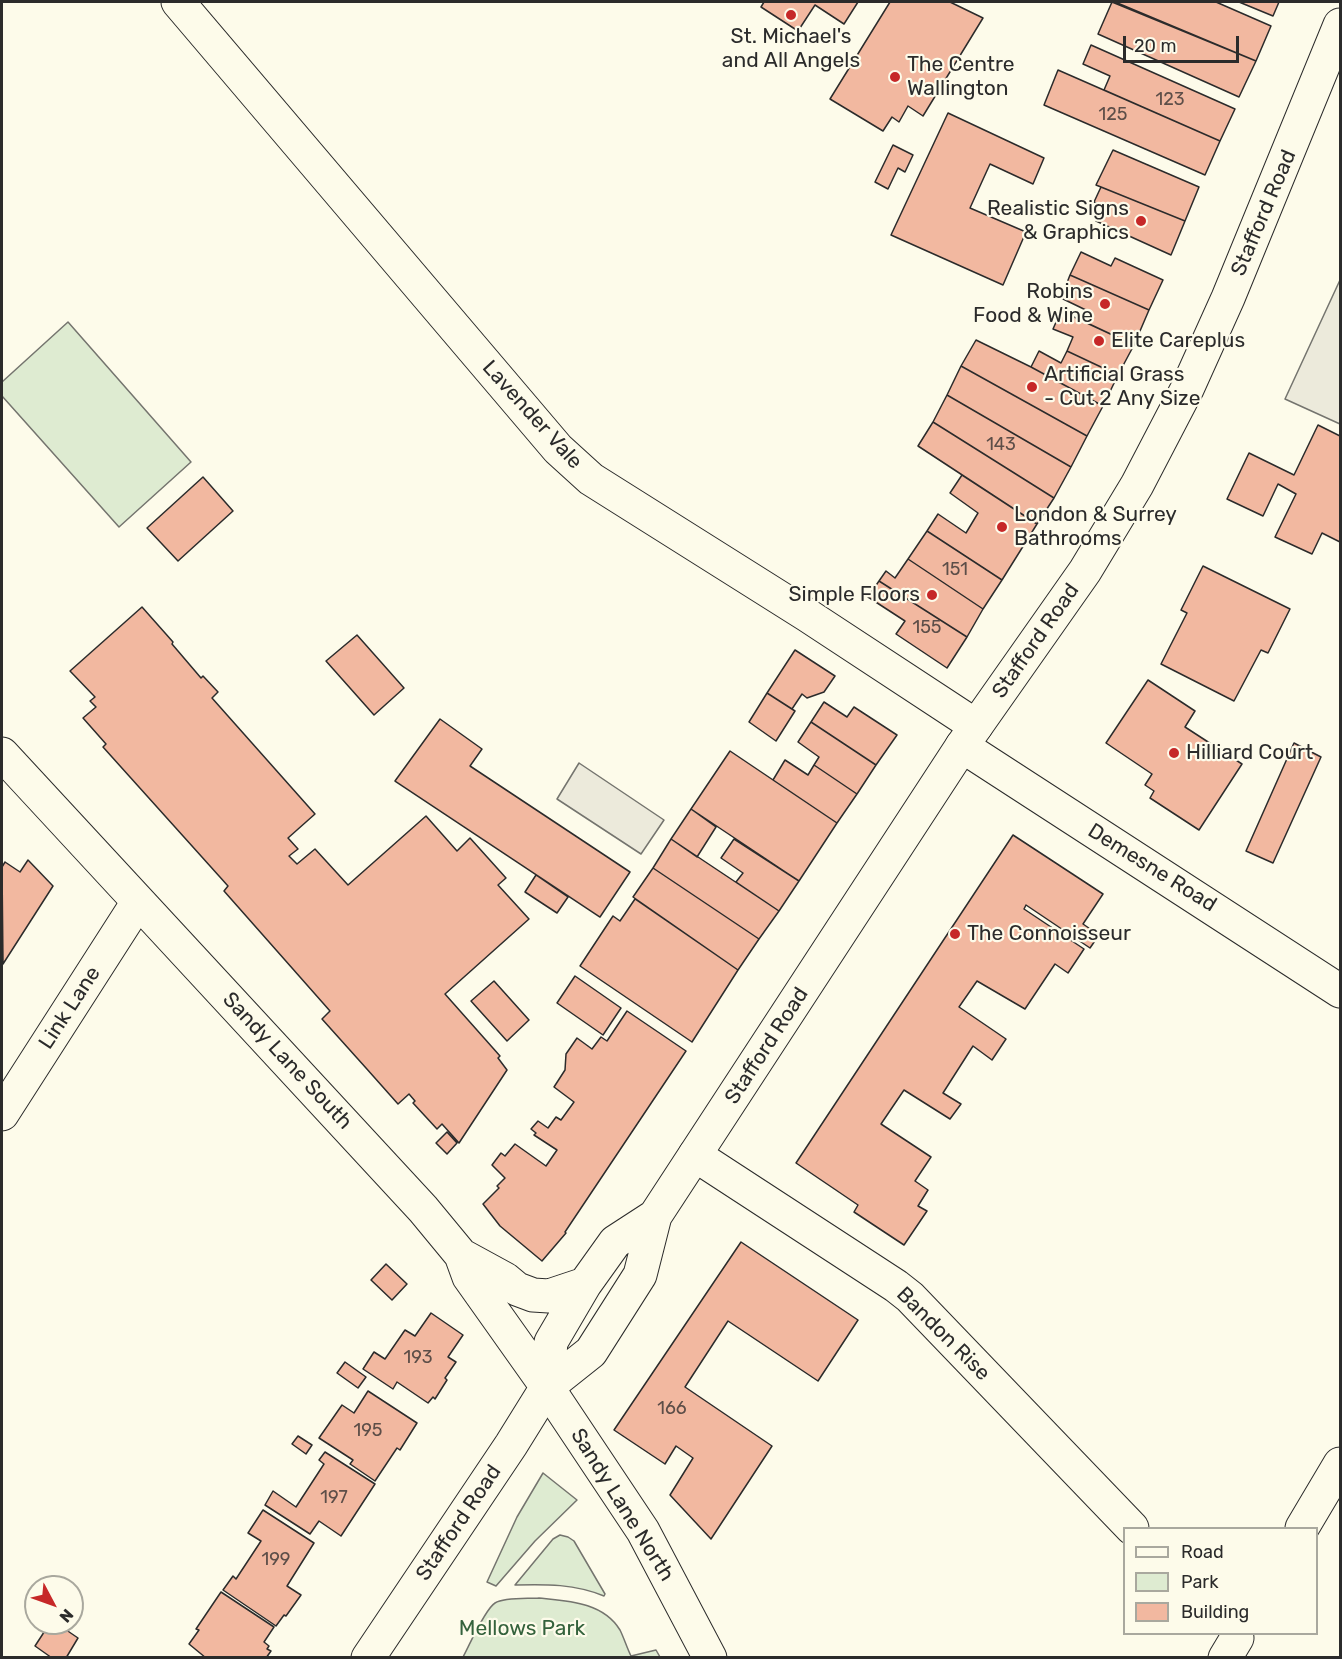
<!DOCTYPE html>
<style>
body{margin:0}
#map{position:relative;width:1342px;height:1659px;overflow:hidden;background:#fdfbea;font-family:Rubik,sans-serif}
canvas{display:block}
.frame{position:absolute;inset:0;border:3px solid #2b2b2b;pointer-events:none}
.legend{position:absolute;left:1123px;top:1527px;width:195px;height:108px;box-sizing:border-box;background:#fdfbea;border:2px solid #a9a89e;margin:0;padding:8px 10px;list-style:none;font-size:18px;color:#2b2b2b}
.legend li{display:flex;align-items:center;gap:12px;height:30px}
.legend b{width:30px;border:2px solid #a9a89e}
.north{position:absolute;left:24px;top:1575px;width:60px;height:60px;box-sizing:border-box;background:#fdfbea;border:2px solid #a9a89e;border-radius:50%;rotate:131deg;font-size:16px;font-weight:700;line-height:24px;text-align:center;color:#2b2b2b}
.north::after{content:'';display:block;margin:auto;width:21px;height:27px;background:#c62828;clip-path:polygon(50% 0,100% 100%,50% 72%,0 100%)}
.scale{position:absolute;left:1123px;top:36px;width:116px;height:27px;box-sizing:border-box;border:3px solid #2b2b2b;border-top:0;padding-left:8px;font-size:18px;line-height:21px;white-space:nowrap;color:#2b2b2b;-webkit-text-stroke:4px #fdfbea;paint-order:stroke}
</style>
<div id="map">
<canvas width="1342" height="1659"></canvas>
<div class="frame"></div>
<ul class="legend">
<li><b style="height:8px;background:#fdfbea"></b>Road</li>
<li><b style="height:16px;background:#deebd1"></b>Park</li>
<li><b style="height:16px;background:#f2b8a0"></b>Building</li>
</ul>
<div class="north">N</div>
<div class="scale">20 m</div>
</div>
<script>
const c = document.querySelector('canvas').getContext('2d');
c.lineJoin = 'round';
function fill(path, color) { c.fillStyle = color; c.fill(path, 'evenodd'); }
function strokePath(path, color, width, dash) { c.strokeStyle = color; c.lineWidth = width; c.lineCap = dash ? 'butt' : 'round'; c.setLineDash(dash || []); c.stroke(path); }
function drawText(font, color, halo, rows, align = 'center') {
  c.font = font + ' Rubik,sans-serif'; c.lineWidth = 4.5; c.setLineDash([]); c.textBaseline = 'middle'; c.strokeStyle = halo; c.fillStyle = color; for (const [text, x, y, turn = 0] of rows) {
    c.save(); c.translate(x, y); c.rotate((+turn || 0) * Math.PI / 180); c.textAlign = isNaN(turn) ? turn : align; if (halo) c.strokeText(text, 0, 0); c.fillText(text, 0, 0); c.restore();
  }
}
const green = new Path2D(`
 M 68,322 L 191,462 L 119,527 L 2,396 L 2,382 Z
 M 543,1473 L 577,1500 L 535,1541 L 496,1586 L 487,1582 L 517,1517 Z
 M 560,1535 L 568,1537 L 574,1541 L 605,1594 L 604,1596 C 575,1584 546,1584 515,1585 L 553,1539 Z
 M 539,1598 C 568,1601 603,1602 620,1630 C 624,1638 627,1648 631,1656 L 656,1650 L 660,1657 L 463,1657 C 469,1646 485,1609 495,1603 C 505,1597 528,1599 539,1598 Z`);
const parking = new Path2D(`
 M 1340,280 L 1340,424 L 1285,399 Z
 M 579,763 L 664,820 L 641,854 L 557,799 Z`);
const building = new Path2D(`
 M 764,2 L 858,2 L 844,24 L 815,5 L 798,31 L 761,7 Z
 M 890,2 L 950,2 L 983,18 L 923,116 L 908,106 L 899,122 L 892,117 L 883,131 L 830,99 Z
 M 1112,2 L 1256,61 L 1239,97 L 1098,34 Z
 M 1115,2 L 1216,2 L 1271,26 L 1256,61 Z
 M 1239,2 L 1279,2 L 1273,16 Z
 M 1091,45 L 1235,109 L 1220,141 L 1104,90 L 1110,76 L 1083,64 Z
 M 1058,70 L 1220,141 L 1205,175 L 1044,105 Z
 M 948,113 L 1044,158 L 1033,184 L 990,164 L 970,208 L 1026,232 L 1003,285 L 891,235 Z
 M 893,145 L 913,155 L 905,172 L 898,168 L 888,189 L 875,182 Z
 M 1113,150 L 1199,187 L 1185,221 L 1096,185 Z
 M 1101,187 L 1185,221 L 1171,255 L 1096,221 L 1103,206 L 1094,202 Z
 M 1081,252 L 1111,266 L 1115,258 L 1163,280 L 1149,310 L 1070,275 Z
 M 1070,275 L 1149,310 L 1134,345 L 1085,322 L 1090,312 L 1061,298 Z
 M 1061,311 L 1134,345 L 1118,375 L 1067,351 L 1073,337 L 1053,329 Z
 M 976,340 L 1031,367 L 1103,406 L 1087,436 L 961,366 Z
 M 1039,351 L 1061,363 L 1067,351 L 1118,375 L 1103,406 L 1031,367 Z
 M 961,366 L 1087,436 L 1071,467 L 947,395 Z
 M 947,395 L 1071,467 L 1054,498 L 933,422 Z
 M 933,422 L 1054,498 L 1037,524 L 918,446 Z
 M 1318,425 L 1340,436 L 1340,542 L 1322,533 L 1312,554 L 1275,537 L 1296,494 L 1278,484 L 1263,516 L 1227,499 L 1249,453 L 1294,475 Z
 M 962,475 L 1037,524 L 1002,580 L 927,531 L 938,514 L 966,533 L 978,513 L 950,493 Z
 M 203,477 L 233,511 L 178,561 L 147,528 Z
 M 927,531 L 1002,580 L 983,609 L 908,559 Z
 M 908,559 L 983,609 L 967,637 L 879,581 L 886,571 L 895,578 Z
 M 1203,566 L 1290,609 L 1268,653 L 1261,650 L 1234,701 L 1161,664 L 1187,613 L 1181,610 Z
 M 879,581 L 967,637 L 947,668 L 896,634 L 905,621 L 868,597 Z
 M 142,607 L 173,642 L 172,644 L 201,678 L 203,676 L 218,692 L 212,698 L 315,814 L 288,838 L 298,849 L 289,856 L 297,864 L 315,849 L 348,885 L 426,816 L 457,851 L 470,838 L 506,878 L 498,885 L 529,919 L 445,994 L 500,1056 L 498,1058 L 507,1070 L 459,1143 L 442,1124 L 437,1129 L 413,1103 L 415,1101 L 409,1094 L 398,1104 L 366,1068 L 322,1019 L 330,1011 L 224,891 L 228,886 L 103,747 L 106,744 L 83,718 L 96,707 L 90,701 L 95,697 L 70,671 Z
 M 357,635 L 404,688 L 374,715 L 326,661 Z
 M 795,650 L 835,676 L 824,692 L 807,698 L 802,694 L 792,709 L 767,693 Z
 M 1148,680 L 1195,711 L 1185,727 L 1242,764 L 1199,830 L 1150,798 L 1154,791 L 1145,785 L 1152,774 L 1106,743 Z
 M 767,693 L 795,711 L 776,741 L 749,722 Z
 M 824,702 L 847,717 L 854,707 L 897,735 L 876,765 L 811,722 Z
 M 440,719 L 482,749 L 470,766 L 630,872 L 600,917 L 395,781 Z
 M 811,722 L 876,765 L 857,794 L 814,765 L 819,757 L 798,742 Z
 M 1294,743 L 1321,757 L 1273,863 L 1246,851 Z
 M 730,751 L 837,823 L 799,881 L 691,809 Z
 M 785,760 L 808,775 L 814,765 L 857,794 L 837,823 L 773,780 Z
 M 691,809 L 716,827 L 697,857 L 671,839 Z
 M 1013,835 L 1103,894 L 1083,924 L 1099,935 L 1090,948 L 1026,905 L 1024,909 L 1084,949 L 1068,973 L 1055,964 L 1025,1009 L 977,981 L 959,1007 L 1006,1039 L 992,1060 L 973,1046 L 943,1093 L 961,1104 L 950,1119 L 904,1090 L 881,1124 L 931,1157 L 915,1181 L 928,1190 L 918,1206 L 927,1211 L 904,1245 L 854,1212 L 858,1205 L 796,1163 Z
 M 671,839 L 779,911 L 759,939 L 653,868 Z
 M 734,839 L 799,881 L 779,911 L 736,882 L 743,873 L 721,858 Z
 M 28,860 L 53,886 L 3,964 L 2,867 L 5,862 L 20,872 Z
 M 653,868 L 759,939 L 738,970 L 633,897 Z
 M 536,875 L 568,897 L 557,913 L 525,892 Z
 M 635,899 L 738,970 L 692,1042 L 580,966 L 613,916 L 620,921 Z
 M 575,976 L 621,1008 L 603,1035 L 557,1003 Z
 M 494,981 L 529,1020 L 507,1041 L 471,1001 Z
 M 627,1011 L 686,1051 L 565,1232 L 566,1233 L 542,1261 L 500,1226 L 483,1204 L 499,1188 L 497,1186 L 505,1178 L 492,1165 L 501,1153 L 505,1156 L 515,1144 L 546,1166 L 557,1150 L 534,1135 L 536,1133 L 531,1129 L 538,1121 L 548,1128 L 556,1117 L 561,1120 L 574,1102 L 554,1087 L 565,1070 L 566,1054 L 577,1038 L 592,1049 L 601,1037 L 607,1041 Z
 M 447,1132 L 457,1143 L 447,1154 L 436,1143 Z
 M 741,1242 L 858,1320 L 818,1381 L 728,1321 L 685,1387 L 772,1446 L 711,1539 L 670,1495 L 693,1458 L 676,1446 L 665,1464 L 614,1430 Z
 M 386,1264 L 407,1284 L 392,1300 L 371,1280 Z
 M 431,1313 L 463,1335 L 448,1357 L 456,1362 L 445,1378 L 447,1380 L 435,1399 L 433,1397 L 428,1403 L 397,1382 L 393,1389 L 363,1369 L 374,1352 L 385,1359 L 405,1330 L 415,1336 Z
 M 345,1362 L 366,1377 L 358,1388 L 337,1373 Z
 M 368,1391 L 417,1423 L 400,1450 L 397,1448 L 375,1481 L 350,1464 L 353,1460 L 319,1438 L 342,1405 L 354,1413 Z
 M 298,1436 L 312,1445 L 306,1454 L 292,1444 Z
 M 325,1452 L 375,1484 L 341,1536 L 319,1521 L 310,1534 L 265,1505 L 273,1491 L 296,1507 L 324,1464 L 319,1460 Z
 M 263,1510 L 314,1543 L 287,1586 L 301,1595 L 286,1616 L 284,1615 L 276,1626 L 223,1590 L 233,1576 L 236,1579 L 261,1541 L 248,1533 Z
 M 221,1592 L 274,1627 L 264,1642 L 269,1646 L 267,1649 L 271,1651 L 266,1658 L 206,1658 L 189,1644 L 199,1630 L 196,1629 Z
 M 50,1623 L 56,1623 L 78,1638 L 66,1658 L 52,1658 L 35,1646 Z`);
const street = new Path2D(`
 M 178,2 L 558,449 L 591,479 L 807,615 L 976,726
 M 962,746 L 1340,991
 M 2,1114 L 138,902
 M 695,1155 L 896,1286 L 910,1297 L 1132,1528
 M 547,1387 L 643,1531 L 710,1658
 M 1302,1528 L 1340,1464
 M 1225,1658 L 1237,1638`);
const secondary = new Path2D(`
 M 2,754 L 423,1209 L 461,1255 L 469,1277 L 547,1387
 M 461,1255 L 505,1279 L 517,1289 L 533,1295 L 549,1296 L 585,1284
 M 547,1387 L 551,1342 L 585,1284 L 615,1242 L 655,1216
 M 368,1658 L 511,1445 L 547,1387 L 591,1352 L 640,1275 L 655,1216 L 962,746 L 1085,571 L 1137,485 L 1187,389 L 1228,298 L 1340,25`);
const markers = [
 [791,15,6,"#c62828"],
 [895,77,6,"#c62828"],
 [1141,221,6,"#c62828"],
 [1105,304,6,"#c62828"],
 [1099,341,6,"#c62828"],
 [1032,387,6,"#c62828"],
 [1002,527,6,"#c62828"],
 [932,595,6,"#c62828"],
 [1174,753,6,"#c62828"],
 [955,934,6,"#c62828"]
];
const numberNames = [
 ["123",1170,100],
 ["125",1113,115],
 ["143",1001,445],
 ["151",955,570],
 ["155",927,628],
 ["193",418,1358],
 ["166",672,1409],
 ["195",368,1431],
 ["197",334,1498],
 ["199",276,1560]
];
const poiNames = [
 ["St. Michael's",791,37,"center"],
 ["and All Angels",791,61,"center"],
 ["The Centre",907,65],
 ["Wallington",907,89],
 ["Realistic Signs",1129,209,"right"],
 ["& Graphics",1129,233,"right"],
 ["Robins",1093,292,"right"],
 ["Food & Wine",1093,316,"right"],
 ["Elite Careplus",1111,341],
 ["Artificial Grass",1044,375],
 ["- Cut 2 Any Size",1044,399],
 ["London & Surrey",1014,515],
 ["Bathrooms",1014,539],
 ["Simple Floors",920,595,"right"],
 ["Hilliard Court",1186,753],
 ["The Connoisseur",967,934]
];
const streetNames = [
 ["Stafford Road",1264,213,-67],
 ["Lavender Vale",532,415,48],
 ["Stafford Road",1036,641,-55],
 ["Demesne Road",1152,868,32],
 ["Link Lane",70,1008,-57],
 ["Stafford Road",767,1046,-57],
 ["Sandy Lane South",287,1061,47],
 ["Bandon Rise",943,1334,45],
 ["Sandy Lane North",622,1505,58],
 ["Stafford Road",459,1523,-56]
];
const parkNames = [
 ["Mellows Park",522,1629]
];
fill(green, '#deebd1');
strokePath(green, '#74746e', 1.5);
fill(parking, '#eceadb');
strokePath(parking, '#74746e', 1.5);
fill(building, '#f2b8a0');
strokePath(building, '#2b2b2b', 1.5);
strokePath(street, '#2b2b2b', 35);
strokePath(secondary, '#2b2b2b', 35);
strokePath(street, '#fdfbea', 33);
strokePath(secondary, '#fdfbea', 33);
for (const [x, y, r, color] of markers) { const dot = new Path2D(); dot.arc(x, y, r, 0, 2 * Math.PI); c.fillStyle = color; c.fill(dot); strokePath(dot, '#fdfbea', 2); }
drawText('18px', '#5d4e48', null, numberNames);
drawText('21px', '#2b2b2b', '#fdfbea', poiNames, 'left');
drawText('21px', '#2b2b2b', '#fdfbea', streetNames);
drawText('21px', '#34623c', '#fdfbea', parkNames);
</script>
